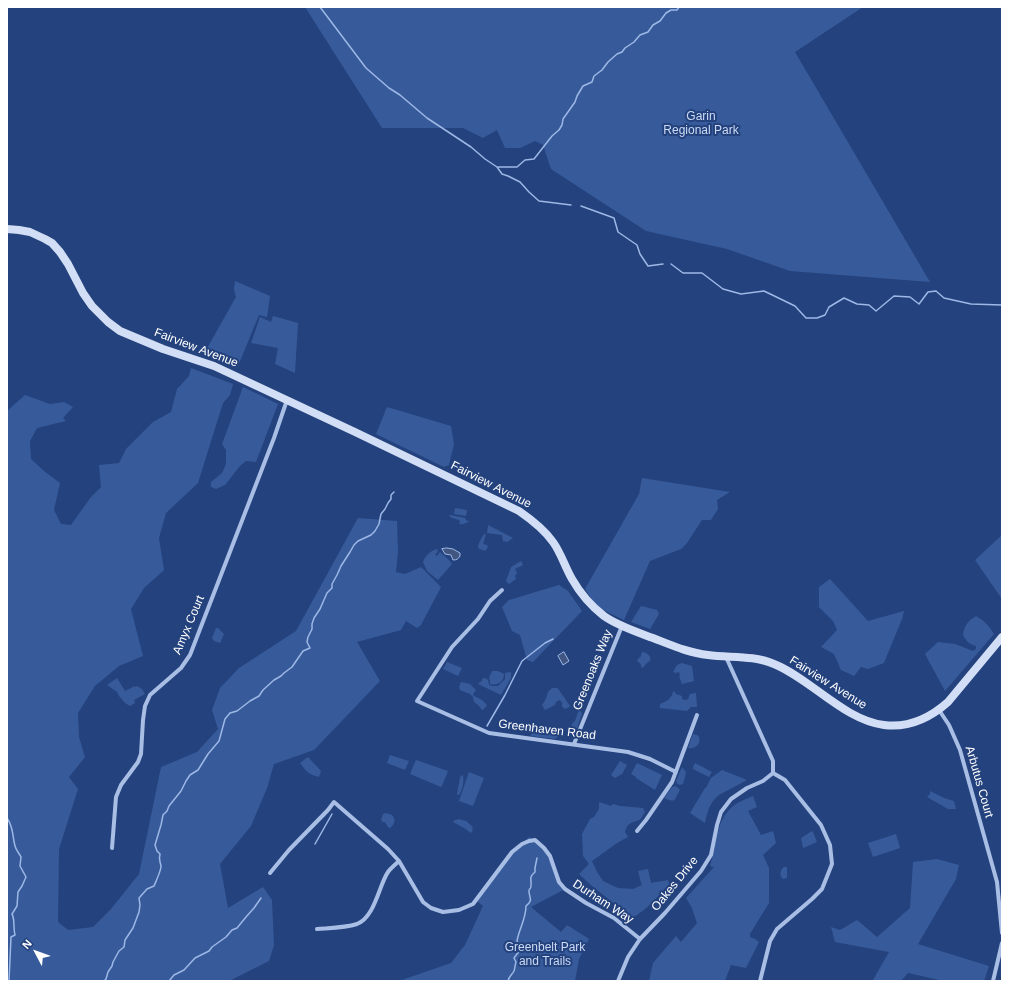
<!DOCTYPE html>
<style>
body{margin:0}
#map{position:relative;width:1009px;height:988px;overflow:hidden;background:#24427d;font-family:Arial,sans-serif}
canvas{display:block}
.frame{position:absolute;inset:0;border:8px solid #fff;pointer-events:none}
.north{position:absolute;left:16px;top:932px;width:40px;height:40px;-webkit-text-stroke:3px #24427d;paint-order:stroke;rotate:311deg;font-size:11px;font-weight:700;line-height:16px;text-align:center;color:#fff}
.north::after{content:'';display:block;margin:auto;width:14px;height:18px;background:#fff;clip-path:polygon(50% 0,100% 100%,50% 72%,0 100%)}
</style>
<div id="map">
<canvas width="1009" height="988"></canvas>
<div class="frame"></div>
<div class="north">N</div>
</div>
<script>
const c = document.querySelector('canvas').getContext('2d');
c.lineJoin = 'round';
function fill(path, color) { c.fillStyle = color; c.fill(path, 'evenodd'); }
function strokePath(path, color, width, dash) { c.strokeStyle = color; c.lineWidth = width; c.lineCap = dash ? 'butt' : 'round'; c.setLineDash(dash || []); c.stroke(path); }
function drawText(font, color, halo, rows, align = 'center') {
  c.font = font + ' Arial,sans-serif'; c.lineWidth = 4; c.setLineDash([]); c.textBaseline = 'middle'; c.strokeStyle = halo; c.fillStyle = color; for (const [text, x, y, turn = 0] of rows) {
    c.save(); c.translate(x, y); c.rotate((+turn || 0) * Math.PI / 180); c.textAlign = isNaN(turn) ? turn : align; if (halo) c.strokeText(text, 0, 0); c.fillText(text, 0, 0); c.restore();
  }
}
const green = new Path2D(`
 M 305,7 L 863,7 L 795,52 L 930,282 L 790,271 L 727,249 L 646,231 L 551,169 L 543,145 L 535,141 L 520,148 L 505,148 L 497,130 L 483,138 L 463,128 L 382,128 Z
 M 235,281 L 270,296 L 267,317 L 259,315 L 238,366 L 205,352 L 236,297 L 234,289 Z
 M 273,316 L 298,323 L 295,373 L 275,364 L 278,348 L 251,343 L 260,317 L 271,322 Z
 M 191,368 L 233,384 L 230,395 L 223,403 L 198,483 L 166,513 L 159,538 L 164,570 L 144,588 L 131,609 L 143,656 L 119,666 L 95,686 L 78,713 L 79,737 L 85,757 L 69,777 L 78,789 L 59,849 L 58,922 L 68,930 L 93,927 L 111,909 L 139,874 L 161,767 L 197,752 L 218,729 L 212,710 L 220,688 L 239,668 L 296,631 L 358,518 L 397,521 L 398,552 L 396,572 L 405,574 L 421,567 L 441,587 L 421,625 L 417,628 L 406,621 L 401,630 L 357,642 L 380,681 L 314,750 L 274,764 L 267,788 L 251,826 L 220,864 L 228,908 L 263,887 L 272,900 L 274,945 L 269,961 L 229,981 L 7,981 L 7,411 L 25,395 L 50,404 L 64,402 L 73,407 L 63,418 L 66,421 L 37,428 L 30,441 L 31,459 L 44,471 L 60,483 L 54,510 L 61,524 L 71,525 L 91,497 L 101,487 L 99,465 L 119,463 L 126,449 L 153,422 L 171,412 L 177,389 L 189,376 Z
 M 243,387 L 278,404 L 256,462 L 246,461 L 240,466 L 225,485 L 216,489 L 211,487 L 211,482 L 222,473 L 226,464 L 226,450 L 222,444 Z
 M 387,407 L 451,426 L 454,444 L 449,465 L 444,467 L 376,434 Z
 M 642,478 L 730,492 L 717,500 L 718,509 L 711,520 L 702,520 L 687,543 L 681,549 L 650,561 L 624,620 L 609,613 L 595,605 L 585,589 L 639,494 Z
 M 455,508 L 467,510 L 466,516 L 454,514 Z
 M 450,515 L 465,518 L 467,521 L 469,521 L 468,522 C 465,523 463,525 459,524 L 460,522 L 459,520 L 452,518 L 449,516 Z
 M 488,525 L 490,526 L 513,538 L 507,542 L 503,541 L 502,535 L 487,533 Z
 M 484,534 L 486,534 L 483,544 L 487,545 L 488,547 L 485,551 L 480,549 L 478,548 C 478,543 482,538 484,534 Z
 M 1002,535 L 1002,599 L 975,560 Z
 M 437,549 L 438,551 L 435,555 L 437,556 L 440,552 L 450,561 L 452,564 L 438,580 L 427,571 L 423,562 C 426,555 430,551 437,549 Z
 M 521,561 L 523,565 L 515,569 L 517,573 L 515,576 L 516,579 L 509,584 L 506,581 L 511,567 Z
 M 830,579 L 868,621 L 904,611 L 902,619 L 884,663 L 868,669 L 861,667 L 854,676 L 841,670 L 834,654 L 821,647 L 837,630 L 833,621 L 819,607 L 819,587 Z
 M 559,585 L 568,591 L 582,611 L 533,662 L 527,660 L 520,635 L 512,631 L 502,607 L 509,600 Z
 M 641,606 L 657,610 L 659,614 L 650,629 L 631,622 Z
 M 976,616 C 985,621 989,626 994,634 L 945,691 L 925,654 L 938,642 L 955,644 L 973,651 L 976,649 L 976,646 C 969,644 966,641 963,635 C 964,626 968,621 976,616 Z
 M 216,628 L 218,628 L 224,634 L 220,643 L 214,641 L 212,638 Z
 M 643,652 C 647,653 652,656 650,661 C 645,663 646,666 642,668 L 640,663 L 637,661 L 638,659 L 641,656 L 641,654 Z
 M 447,662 L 462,668 L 458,676 L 443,669 Z
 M 682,663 L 692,666 L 694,681 L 682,684 L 679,676 L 680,676 L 679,672 L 676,673 L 673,672 L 677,665 Z
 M 492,671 L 498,671 L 504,674 C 504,682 497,686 490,684 L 490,681 L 489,678 Z
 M 511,672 L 511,678 L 501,695 L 478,684 L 480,682 L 481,682 L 483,678 L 485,678 L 488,680 L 489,684 L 491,686 L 498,686 L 505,679 L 505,673 Z
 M 117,678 L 125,691 L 135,686 L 135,687 L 137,686 L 142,689 L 145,694 L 134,700 L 135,703 L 130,706 L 125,703 L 119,696 L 117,692 L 107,685 Z
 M 461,682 L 470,684 L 476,690 L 473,694 L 474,696 L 482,700 L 487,705 L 484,709 L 482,710 L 479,706 L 474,702 L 473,697 L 470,694 L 460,690 L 459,687 Z
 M 552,688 L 557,688 L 559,690 L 570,706 L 566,709 L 565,708 L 564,709 L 562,706 L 562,702 L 559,700 L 556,702 L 555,705 L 545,710 L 542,705 C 545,701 547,697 548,692 Z
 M 674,691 L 676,694 L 682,696 L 682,699 L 686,700 L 688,699 L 690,694 L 696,693 L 697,707 L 691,707 L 687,711 L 660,708 L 660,704 C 666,701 671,700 673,692 Z
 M 580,710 L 582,714 L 577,728 L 572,729 L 571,727 L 572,724 L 575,721 L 578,712 Z
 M 532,730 L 559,734 L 559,736 L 555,739 L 531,736 Z
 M 693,734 L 697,735 L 699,737 C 701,745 695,749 688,748 Z
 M 390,755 L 409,761 L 405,770 L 387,763 Z
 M 308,757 L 321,771 L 319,777 C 309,775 305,770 300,763 Z
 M 416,760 L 448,771 L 442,786 L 441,787 L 410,774 Z
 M 620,761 L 627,765 L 622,774 L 615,778 L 611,775 Z
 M 637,763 L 662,775 L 655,790 L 636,778 L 636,777 L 631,774 Z
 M 695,763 L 712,772 L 709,777 L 693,769 L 693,767 Z
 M 682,767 L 686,772 L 684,781 L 683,784 L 680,785 L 676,783 L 677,782 L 676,781 Z
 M 722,770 L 747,780 L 719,795 C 710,802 707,812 705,823 L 690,813 L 705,788 L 706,788 L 711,778 Z
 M 469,772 L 484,778 L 473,806 L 459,801 Z
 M 463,775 C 464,782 463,789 459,795 L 458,795 L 457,794 L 460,778 L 461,776 Z
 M 675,786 L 677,787 L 680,790 C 674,799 677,804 664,798 L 672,787 L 673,787 Z
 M 930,791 L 944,798 L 954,801 L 956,809 L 948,809 L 927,797 L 930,794 Z
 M 753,796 L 757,807 L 748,811 L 761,835 L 773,831 L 776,843 L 763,855 L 769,868 L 769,903 L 750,934 L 750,937 L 755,939 L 759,942 L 746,968 L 731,965 L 725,981 L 649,981 L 653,963 L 676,936 L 681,942 L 697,923 L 692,908 L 686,898 L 714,867 L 710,866 C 717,846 715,823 731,808 C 737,802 746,799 753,796 Z
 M 599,802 L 611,806 L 613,804 L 620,806 L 643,808 L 645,812 L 640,820 C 632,822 627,823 625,832 L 628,837 L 617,843 L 592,861 L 597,872 L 603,881 L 618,888 L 633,889 L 642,885 L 641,883 L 638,871 L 648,869 L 651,883 L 668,880 L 669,884 C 658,896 647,910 632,918 L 591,885 L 579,874 L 589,864 L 583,856 L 582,834 L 590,819 L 594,817 L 599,809 Z
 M 386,813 L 392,815 C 396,820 395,824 390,828 L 388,827 L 385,822 L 383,822 L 381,820 L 383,814 Z
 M 458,819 L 466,821 L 473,827 L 472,829 L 473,830 L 471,833 L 464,828 L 453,822 L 455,820 L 457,820 Z
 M 812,831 L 813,832 L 817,842 L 803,848 L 801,838 Z
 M 896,834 L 900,848 L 873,857 L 868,843 Z
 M 529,837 L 544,848 L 559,882 L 565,889 L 531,907 L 561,932 L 567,925 L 589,939 L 579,959 L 575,981 L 399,981 L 451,963 L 465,945 L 483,906 L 477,901 L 512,852 Z
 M 937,859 L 959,865 L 956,879 L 918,944 L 989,966 L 984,981 L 944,981 L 908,973 L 901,981 L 874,981 L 873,980 L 889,952 L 835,942 L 831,927 L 840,930 L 857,920 L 877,937 L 910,908 L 913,862 Z
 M 784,867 L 787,867 L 787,878 L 783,879 C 779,876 780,870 784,867 Z`);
const water = new Path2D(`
 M 447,548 L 453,549 L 460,553 L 460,556 C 458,559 457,560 453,560 L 451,555 L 445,554 L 442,549 Z
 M 564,652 L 569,661 L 563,665 L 558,656 Z`);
const stream = new Path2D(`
 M 320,7 L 366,68 L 389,88 L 400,95 L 427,118 L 471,147 L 485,159 L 497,167 L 502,174 L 508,176 L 520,182 L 529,192 L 539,201 L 571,205
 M 498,167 L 517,167 L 525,160 L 534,159 L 552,136 L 559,130 L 562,125 L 563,119 L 575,102 L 577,96 L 583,86 L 592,82 L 594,76 L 602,70 L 608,62 L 617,54 L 622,52 L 625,48 L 634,42 L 640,35 L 648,32 L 653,25 L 660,21 L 666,13 L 671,10 L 677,10 L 679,7
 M 581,206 L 614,218 L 618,232 L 637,245 L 640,254 L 648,266 L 663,264
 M 671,264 L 683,273 L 702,273 L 723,289 L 741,294 L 764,291 L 795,306 L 806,318 L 817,318 L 825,315 L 829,307 L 844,298 L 857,304 L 869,305 L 876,311 L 894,296 L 910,297 L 919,304 L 928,292 L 936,291 L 944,298 L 971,304 L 1002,305
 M 487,726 L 505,695 L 522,661 L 545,643 L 553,639
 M 7,818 C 14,828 12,835 15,846 C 16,850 19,853 21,857 L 20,866 L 26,877 L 22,886 L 18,892 L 17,906 L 12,914 C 15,919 13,927 15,935 L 11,937 L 9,981
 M 315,844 L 332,814
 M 104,981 L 106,979 L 108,972 L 112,966 L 113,962 L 119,951 L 124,947 L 125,940 L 133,928 L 139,912 L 140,905 L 139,898 L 147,889 L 154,886 C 156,881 160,873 161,867 C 161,862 158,861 160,854 L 157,851 L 155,845 L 161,825 L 163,815 L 167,811 L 169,806 L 181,791 L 186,781 L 190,775 L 198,770 L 208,754 L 219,741 L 225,719 L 230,713 L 237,711 L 250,701 L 259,696 L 263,690 L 274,680 L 281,676 L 284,673 L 292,667 L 303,651 L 310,648 L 307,642 L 308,637 L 312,629 L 312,624 L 314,618 L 320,609 L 327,593 L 332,588 L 332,584 L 337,575 L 341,566 L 350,552 L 354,545 L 358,541 L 371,535 L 375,531 L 379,524 L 381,514 L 385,509 L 388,503 L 391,499 L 391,495 L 394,492
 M 169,981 L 174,975 L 184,970 L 195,958 L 209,951 L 212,947 L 226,937 L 232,930 L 237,928 L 246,917 L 254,908 L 261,898
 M 508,981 C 509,976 512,975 514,971 C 515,968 515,965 516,962 L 514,958 L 517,954 L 520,951 L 520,947 L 517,941 C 519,929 526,919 526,906 C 533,900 530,900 529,892 C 529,886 530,892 531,886 C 532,879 528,878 535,872 L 535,868 L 537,858`);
const minor = new Path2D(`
 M 502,590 L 490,601 L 478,619 L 452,647 L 417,701 L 489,733 L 628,752 L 650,759 L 676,772
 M 939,710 L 949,725 L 960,750 L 997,882 L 1002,933
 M 574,744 L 622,626
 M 637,831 L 646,820 L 672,782 L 697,715
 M 112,848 L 116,797 L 121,785 L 138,762 L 141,754 L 143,720 L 145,706 L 150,695 L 181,668 L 190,655 L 274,438 L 287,400
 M 270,873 L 289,850 L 328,810 L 334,802 L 388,849 L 399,861 L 423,902 L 431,908 L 443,912 L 459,910 L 473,904 L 512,852 L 522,844 L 529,841 L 535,840 L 544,848 L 550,856 L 559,882 L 565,889 L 586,903 L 614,918 L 640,939
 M 317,929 C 330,928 345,928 357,924 C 375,917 379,885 388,872 C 391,868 396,864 399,861
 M 618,981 L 628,957 L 640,939 L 665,913 L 701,871 L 711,855 L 717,825 L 721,812 L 731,799 L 747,788 L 763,781 L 773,773 L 773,761 L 726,657
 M 760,981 L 770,941 L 777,929 L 812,899 L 822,889 L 832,864 L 830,845 L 821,825 L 785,780 L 773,773
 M 993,981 L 1002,943`);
const secondary = new Path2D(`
 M 7,229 L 19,230 L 30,232 L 45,239 L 52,243 L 60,252 L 68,264 L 83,293 L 92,306 L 108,322 L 120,331 L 163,349 L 214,366 L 355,432 L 519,511 C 532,520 544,529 553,542 C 561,553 565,567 572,579 C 580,593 591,606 604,616 C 618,626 637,632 653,638 C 671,645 689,653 708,655 C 730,658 753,655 774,664 C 811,679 844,720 884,725 C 908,728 930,718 948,702 L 1002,637`);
const parkNames = [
 ["Garin",701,117],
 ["Regional Park",701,131],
 ["Greenbelt Park",545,948],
 ["and Trails",545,962]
];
const streetNames = [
 ["Fairview Avenue",196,348,21],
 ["Fairview Avenue",491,485,27],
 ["Amyx Court",189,625,-67],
 ["Greenoaks Way",593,670,-68],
 ["Fairview Avenue",828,683,32],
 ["Greenhaven Road",547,730,7],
 ["Arbutus Court",979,782,74],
 ["Oakes Drive",675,884,-51],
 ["Durham Way",603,902,33]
];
fill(green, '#375b9a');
fill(water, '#415782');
strokePath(water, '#9db8e6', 1);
strokePath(stream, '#9db8e6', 1.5);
strokePath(minor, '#a8bee5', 4);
strokePath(secondary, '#d2def5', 8);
drawText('12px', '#cbdaf4', '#24427d', parkNames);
drawText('12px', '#fff', '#24427d', streetNames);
</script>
